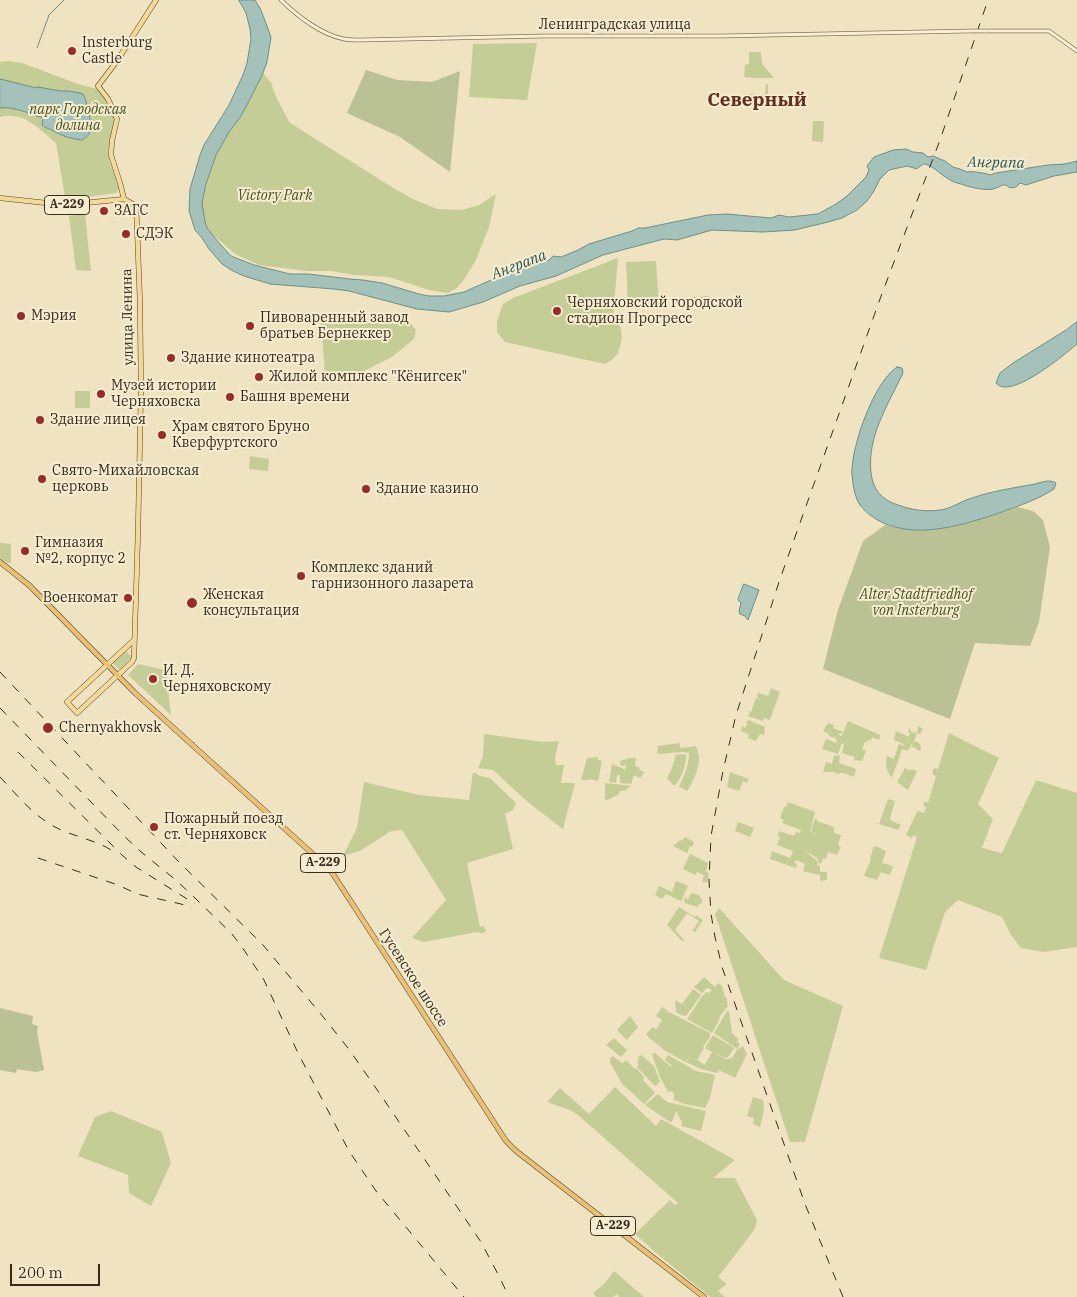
<!DOCTYPE html>
<meta charset="utf-8">
<style>
body{margin:0}
#map{position:relative;width:1077px;height:1297px;overflow:hidden;background:#efe3c2;font-family:"IBM Plex Serif",serif}
canvas{display:block}
.scale{position:absolute;left:10px;top:1264px;width:90px;height:22px;box-sizing:border-box;border:2px solid #382b1d;border-top:0;padding-left:6px;font-size:15px;line-height:18px;white-space:nowrap;color:#382b1d;-webkit-text-stroke:4px #f6edd1;paint-order:stroke}
</style>
<div id="map">
<canvas width="1077" height="1297"></canvas>
<div class="scale">200 m</div>
</div>
<script>
const c = document.querySelector('canvas').getContext('2d');
c.lineJoin = 'round';
function fill(path, color) { c.fillStyle = color; c.fill(path, 'evenodd'); }
function strokePath(path, color, width, dash) { c.strokeStyle = color; c.lineWidth = width; c.lineCap = dash ? 'butt' : 'round'; c.setLineDash(dash || []); c.stroke(path); }
function drawText(font, color, halo, rows, align = 'center') {
  c.font = font + ' "IBM Plex Serif",serif'; c.lineWidth = 4; c.setLineDash([]); c.textBaseline = 'middle'; c.strokeStyle = halo; c.fillStyle = color; for (const [text, x, y, turn = 0] of rows) {
    c.save(); c.translate(x, y); c.rotate((+turn || 0) * Math.PI / 180); c.textAlign = isNaN(turn) ? turn : align; if (halo) c.strokeText(text, 0, 0); c.fillText(text, 0, 0); c.restore();
  }
}
const green = new Path2D(`
 M 537,43 L 527,100 L 469,97 L 473,44 Z
 M 749,52 L 761,52 L 762,64 L 774,78 L 752,78 L 744,77 L 745,65 L 749,64 Z
 M 8,61 L 22,63 L 78,84 L 94,88 L 98,90 L 104,95 L 115,117 L 108,151 L 110,162 L 119,189 L 116,193 L 67,200 L 65,197 L 56,143 C 39,129 24,111 0,117 L 0,62 Z
 M 263,73 L 271,83 L 277,99 L 290,123 L 395,189 L 413,199 L 437,209 L 462,210 L 479,205 L 496,194 L 489,227 L 475,262 L 463,281 L 457,288 L 448,293 L 429,290 L 389,277 L 354,275 L 331,271 L 307,271 L 259,265 L 235,254 L 212,234 L 207,228 L 205,222 L 202,203 L 206,184 L 216,155 L 229,132 L 241,116 Z
 M 766,84 L 768,84 L 768,99 L 744,100 L 745,94 L 765,94 Z
 M 813,121 L 824,121 L 823,142 L 812,141 Z
 M 85,214 L 91,271 L 76,270 L 69,216 Z
 M 618,258 L 613,317 L 621,328 L 622,339 L 618,353 L 613,359 L 605,364 L 505,342 L 497,332 L 497,321 L 503,304 L 513,298 Z
 M 656,261 L 659,307 L 628,308 L 626,262 Z
 M 709,296 L 710,305 L 681,307 L 681,298 Z
 M 321,322 L 411,324 L 416,330 L 414,339 L 392,357 L 364,371 L 325,373 Z
 M 75,391 L 90,391 L 90,408 L 75,408 Z
 M 250,456 L 269,459 L 268,471 L 249,469 Z
 M 0,543 L 11,544 L 11,563 L 7,563 L 0,558 Z
 M 126,651 L 132,657 L 119,670 L 113,663 Z
 M 138,664 L 166,670 L 171,715 L 128,675 Z
 M 771,688 L 780,692 L 770,720 L 764,718 L 763,721 L 748,716 L 750,712 L 751,712 L 756,698 L 762,700 L 757,697 L 758,693 L 768,696 Z
 M 748,720 L 765,727 L 764,731 L 765,731 L 764,735 L 760,734 L 756,741 L 748,738 L 749,734 L 741,731 L 742,726 L 745,728 L 747,724 L 750,725 L 746,723 Z
 M 848,721 L 880,735 L 879,740 L 872,737 L 871,740 L 870,740 L 865,742 L 862,749 L 866,751 L 862,761 L 854,760 L 855,757 L 842,753 L 844,744 L 842,743 L 838,754 L 822,749 L 826,739 L 836,743 L 837,740 L 835,738 L 829,736 L 829,734 L 823,731 L 828,723 L 834,725 L 833,728 L 843,732 L 842,734 L 839,733 L 839,735 L 842,736 Z
 M 918,726 L 923,729 L 920,734 L 917,733 L 913,743 L 915,741 L 920,744 L 921,748 L 920,751 L 911,746 L 913,744 L 912,743 L 908,751 L 902,749 L 892,778 C 886,771 885,764 887,756 L 894,759 L 899,744 L 903,746 L 904,744 L 894,740 L 896,731 L 909,737 L 910,733 L 908,732 L 909,729 L 911,730 L 911,732 L 917,733 Z
 M 949,733 L 999,758 L 978,804 L 993,819 L 982,848 L 1002,853 L 1036,780 L 1077,793 L 1077,947 L 1044,952 L 1021,948 L 1011,935 L 1002,917 L 958,900 L 945,912 L 926,970 L 879,958 L 917,837 L 913,835 L 912,838 L 906,835 L 917,812 L 918,811 L 924,813 L 926,807 L 923,805 L 925,801 L 928,803 L 936,776 L 932,774 L 934,768 L 938,769 Z
 M 484,734 L 543,742 L 559,741 L 555,757 L 556,765 L 564,765 L 561,783 L 575,783 L 563,829 L 529,803 L 493,770 L 478,768 L 483,756 Z
 M 679,743 L 681,748 L 696,746 L 696,748 L 697,748 C 698,752 699,756 699,760 C 698,771 693,782 687,791 L 679,786 C 685,775 689,765 689,753 L 682,752 L 657,754 L 658,746 Z
 M 682,754 L 686,755 C 686,766 682,778 674,786 L 667,778 L 671,771 L 676,755 Z
 M 834,755 L 840,756 L 839,763 L 856,769 L 854,777 C 848,775 843,771 837,774 L 835,772 L 823,772 L 826,762 L 832,764 Z
 M 598,757 L 598,760 L 602,761 L 598,781 L 589,779 L 588,780 L 581,780 L 587,758 Z
 M 627,758 L 636,758 L 635,766 L 640,768 L 639,770 L 645,772 L 640,778 L 634,775 L 631,784 L 620,783 L 620,775 L 617,775 L 616,783 L 609,782 L 612,764 L 624,769 L 625,771 L 626,765 L 621,766 L 620,761 L 626,759 L 627,760 Z
 M 905,768 L 910,771 L 911,769 L 917,771 L 908,790 L 897,782 Z
 M 473,772 L 480,776 L 490,778 L 516,803 L 513,810 L 505,814 L 513,849 L 467,863 L 480,927 L 484,926 L 486,932 L 481,933 L 477,932 L 424,942 L 412,938 L 446,900 L 402,830 L 391,831 L 360,851 L 343,856 L 357,828 L 364,782 L 419,795 L 469,800 Z
 M 730,772 L 749,779 L 747,783 L 743,781 L 739,791 L 727,787 Z
 M 605,783 L 631,786 L 626,790 L 620,791 L 619,794 L 610,799 L 605,800 Z
 M 888,799 L 895,801 L 890,818 L 890,820 L 901,825 L 898,830 L 879,824 Z
 M 788,802 L 815,812 L 810,832 L 814,833 L 814,837 L 815,833 L 811,831 L 811,830 L 815,819 L 817,819 L 817,821 L 834,827 L 834,833 L 841,835 L 838,845 L 841,847 L 837,855 L 828,852 L 826,859 L 823,858 L 821,864 L 819,863 L 817,858 L 804,850 L 816,860 L 818,862 L 817,865 L 820,866 L 820,872 L 827,872 L 827,880 L 820,881 L 820,875 L 803,871 L 805,864 L 796,860 L 794,863 L 797,864 L 796,868 L 770,859 L 772,851 L 790,858 L 793,851 L 777,845 L 780,837 L 777,836 L 779,831 L 794,836 L 796,832 L 800,833 L 801,830 L 782,823 L 784,820 L 780,818 L 784,807 L 786,807 Z
 M 738,822 L 754,828 L 750,837 L 735,831 Z
 M 685,837 L 694,842 L 692,847 L 690,846 L 687,853 L 673,846 L 680,840 L 682,841 Z
 M 874,846 L 881,848 L 881,849 L 886,851 L 882,863 L 893,866 L 890,875 L 881,872 L 877,880 L 864,876 L 871,859 L 870,858 Z
 M 690,854 L 708,863 L 706,872 L 709,873 L 707,882 L 702,882 L 703,877 L 705,876 L 697,872 L 695,875 L 683,869 Z
 M 676,881 L 688,886 L 681,901 L 666,894 L 662,899 L 655,895 L 659,886 L 672,892 Z
 M 692,893 L 699,895 L 703,902 L 698,905 L 698,907 L 685,903 L 684,899 L 685,897 L 688,900 L 690,895 Z
 M 679,907 L 695,917 L 696,915 L 703,920 L 695,932 L 692,931 L 699,921 L 687,913 L 675,930 L 684,940 L 683,942 L 667,925 Z
 M 719,908 L 784,980 L 843,1006 L 805,1142 L 790,1142 L 715,914 Z
 M 704,977 L 715,987 L 718,983 L 722,986 L 725,997 L 726,997 L 728,1006 L 719,1017 L 720,1018 L 712,1033 L 687,1019 L 703,995 L 707,997 L 704,995 L 706,992 L 709,993 L 712,990 L 707,988 L 702,993 L 694,987 Z
 M 693,989 L 701,995 L 686,1016 L 681,1015 L 676,1012 L 675,1000 L 682,1004 Z
 M 662,1007 L 668,1011 L 667,1014 L 669,1012 L 710,1033 L 710,1037 L 703,1047 L 704,1048 L 697,1060 L 694,1058 L 705,1065 L 712,1052 L 705,1048 L 713,1035 L 734,1048 L 729,1056 L 726,1058 L 712,1052 L 726,1059 L 732,1058 L 737,1050 L 743,1046 L 747,1054 L 735,1078 L 719,1070 L 717,1073 L 701,1069 L 686,1062 L 690,1056 L 685,1062 L 661,1048 L 661,1047 L 649,1038 L 646,1034 L 653,1027 L 656,1030 L 662,1020 L 656,1016 Z
 M 727,1011 L 729,1011 L 732,1033 L 739,1040 L 737,1042 L 740,1044 L 737,1049 L 714,1033 Z
 M 630,1016 L 638,1027 L 627,1040 L 617,1030 Z
 M 614,1038 L 627,1050 L 621,1057 L 606,1045 Z
 M 655,1053 L 671,1067 L 672,1066 L 665,1060 L 668,1055 L 696,1071 L 715,1075 L 710,1098 L 705,1108 L 685,1104 L 674,1100 L 674,1093 L 671,1091 L 668,1092 L 660,1077 L 652,1054 Z
 M 641,1055 L 654,1066 L 660,1082 L 655,1086 L 637,1067 L 639,1065 L 637,1062 L 639,1059 L 638,1057 Z
 M 613,1056 L 619,1061 L 623,1063 L 626,1060 L 635,1069 L 636,1068 L 644,1077 L 643,1080 L 655,1093 L 644,1104 L 629,1090 L 622,1084 L 610,1062 L 610,1058 Z
 M 615,1087 L 656,1126 L 661,1119 L 735,1160 L 713,1178 L 735,1178 L 757,1220 L 755,1229 L 718,1277 L 727,1284 L 718,1291 L 725,1297 L 710,1297 L 655,1252 L 635,1234 L 670,1200 L 675,1205 L 678,1203 L 578,1115 L 570,1110 L 547,1102 L 560,1088 L 589,1114 Z
 M 658,1094 L 667,1102 L 706,1111 L 701,1131 L 681,1126 L 682,1122 L 676,1111 L 672,1122 L 670,1122 L 645,1105 Z
 M 753,1097 L 763,1100 L 764,1110 L 760,1127 L 753,1124 L 754,1118 L 747,1116 Z
 M 111,1111 L 162,1132 L 171,1163 L 151,1206 L 129,1193 L 128,1175 L 78,1156 L 95,1117 Z
 M 614,1271 L 644,1297 L 619,1297 L 617,1294 L 613,1297 L 596,1297 L 593,1293 L 605,1283 Z`);
const cemetery = new Path2D(`
 M 366,70 L 397,80 L 432,82 L 460,71 L 450,172 L 400,137 L 347,113 Z
 M 1017,507 L 1033,511 L 1043,520 L 1050,547 L 1039,622 L 1030,646 L 975,643 L 950,719 L 823,669 L 838,610 L 863,541 L 885,525 C 891,526 898,529 904,529 C 943,534 981,519 1017,507 Z
 M 0,1008 L 33,1016 L 32,1024 L 38,1026 L 37,1032 L 44,1070 L 36,1072 L 17,1069 L 16,1073 L 0,1070 Z`);
const water = new Path2D(`
 M 239,0 L 255,0 L 261,10 L 271,37 L 267,62 L 263,73 L 248,103 L 241,116 L 229,132 L 216,155 L 206,184 L 202,203 L 205,222 L 207,228 L 220,244 L 231,256 L 254,265 L 290,274 L 308,274 L 350,279 L 363,280 L 382,283 L 419,294 L 429,296 L 444,296 L 464,292 L 507,273 L 549,260 L 553,256 L 561,257 L 578,250 L 589,244 L 632,231 L 638,228 L 645,228 L 708,215 L 727,214 L 771,218 L 779,215 L 789,217 L 818,214 L 836,204 L 847,196 L 866,177 L 869,170 L 867,166 L 874,157 L 893,150 L 906,149 L 913,152 L 923,153 L 928,157 L 933,156 L 945,161 L 953,167 L 960,169 L 967,172 C 972,171 985,173 990,175 L 996,173 L 1048,165 L 1065,164 L 1077,161 L 1077,172 L 1054,176 L 1026,185 L 1020,183 L 1016,187 L 1010,188 C 1003,182 1003,186 996,188 C 988,192 969,187 961,184 C 956,183 951,181 947,178 C 941,175 930,163 923,164 C 923,165 917,168 917,169 L 907,166 L 889,170 L 880,179 L 874,191 L 867,201 L 857,210 L 842,218 L 828,222 L 795,230 L 763,232 L 712,230 L 677,240 L 664,239 L 603,255 L 556,276 L 520,286 L 483,302 L 449,312 L 417,309 L 349,291 L 334,289 L 270,284 L 244,276 L 233,271 L 222,264 L 209,249 L 202,238 L 195,230 L 189,211 L 190,189 L 200,155 L 204,145 L 229,105 L 243,75 L 247,63 L 251,39 L 250,29 L 246,13 Z
 M 0,79 L 36,88 L 38,87 L 60,91 L 68,91 L 80,93 L 83,94 C 87,101 92,123 90,131 C 89,136 85,138 82,140 C 71,139 63,136 53,131 C 49,128 46,129 42,125 L 43,118 C 30,114 14,106 0,108 Z
 M 1077,322 L 1077,344 C 1065,354 1010,401 996,383 L 1000,373 L 1013,363 L 1066,330 Z
 M 897,367 L 902,368 L 903,373 C 888,405 867,436 871,473 C 873,490 882,500 898,505 C 912,510 925,512 940,510 C 951,509 961,501 972,498 C 992,491 1014,488 1035,484 C 1043,482 1049,479 1056,483 L 1054,489 C 1037,500 1018,506 999,513 C 975,521 950,529 925,530 C 901,531 876,525 860,505 C 856,500 854,490 853,484 C 853,479 851,473 852,469 C 853,454 857,441 861,428 C 868,408 880,379 897,367 Z
 M 744,584 L 759,590 L 748,620 L 745,616 L 740,614 L 739,611 L 741,603 L 738,600 Z`);
const stream = new Path2D(`
 M 37,48 L 49,15 L 64,0`);
const tertiary = new Path2D(`
 M 281,0 C 297,16 322,35 344,39 C 350,40 355,40 360,40 L 544,36 L 721,36 L 970,31
 M 984,31 L 1049,31 L 1077,51`);
const primary = new Path2D(`
 M 0,198 L 65,205 L 124,199 L 136,206 L 137,226 L 140,303 L 141,388 L 138,531 L 134,658 L 132,662 L 77,713 L 67,702 L 134,640
 M 124,199 L 120,183 L 111,155 L 112,141 L 117,119 L 108,99 L 98,86 L 117,61 L 156,0`);
const trunk = new Path2D(`
 M 0,562 L 30,586 L 72,629 L 136,694 L 326,866 L 333,874 L 506,1141 L 516,1151 L 704,1297`);
const rail = new Path2D(`
 M 0,672 L 178,861 L 263,945 L 320,1013 L 348,1048 L 380,1094 L 481,1242 L 499,1276 L 509,1297
 M 0,708 L 123,835 L 140,851 L 177,881 L 196,899 L 232,934 L 244,950 L 264,980 L 298,1053 L 349,1151 L 376,1191 L 464,1297
 M 18,752 L 123,856 L 136,867 L 195,904
 M 0,777 C 18,796 35,818 59,829 C 76,837 95,840 111,850
 M 38,858 L 118,885 L 137,894 L 181,904 L 192,908
 M 843,1297 L 805,1204 L 722,967 L 715,937 L 711,914 L 709,881 L 711,836 L 723,771 L 736,715 L 780,579 L 880,299 L 940,140 L 988,0`);
const tertiaryBridge = new Path2D(`
 M 970,31 L 984,31`);
const markers = [
 [72,51,5,"#982c28"],
 [104,211,5,"#982c28"],
 [126,234,5,"#982c28"],
 [557,311,5,"#982c28"],
 [21,316,5,"#982c28"],
 [250,326,5,"#982c28"],
 [171,358,5,"#982c28"],
 [259,377,5,"#982c28"],
 [101,394,5,"#982c28"],
 [230,397,5,"#982c28"],
 [40,420,5,"#982c28"],
 [162,435,5,"#982c28"],
 [42,479,5,"#982c28"],
 [366,489,5,"#982c28"],
 [25,551,5,"#982c28"],
 [301,576,5,"#982c28"],
 [128,598,5,"#982c28"],
 [192,603,6,"#982c28"],
 [153,679,5,"#982c28"],
 [48,728,6,"#982c28"],
 [154,827,5,"#982c28"]
];
const shields = [
 [67,205,45],
 [323,863,45],
 [613,1226,45]
];
const shieldNames = [
 ["А-229",67,205],
 ["А-229",323,863],
 ["А-229",613,1226]
];
const streetNames = [
 ["Ленинградская улица",615,25],
 ["улица Ленина",128,317,-91],
 ["Гусевское шоссе",413,978,57]
];
const poiNames = [
 ["Insterburg",82,43],
 ["Castle",82,59],
 ["ЗАГС",114,211],
 ["СДЭК",136,234],
 ["Черняховский городской",567,303],
 ["стадион Прогресс",567,319],
 ["Мэрия",31,316],
 ["Пивоваренный завод",260,318],
 ["братьев Бернеккер",260,334],
 ["Здание кинотеатра",181,358],
 ["Жилой комплекс \"Кёнигсек\"",269,377],
 ["Музей истории",111,386],
 ["Черняховска",111,402],
 ["Башня времени",240,397],
 ["Здание лицея",50,420],
 ["Храм святого Бруно",172,427],
 ["Кверфуртского",172,443],
 ["Свято-Михайловская",52,471],
 ["церковь",52,487],
 ["Здание казино",376,489],
 ["Гимназия",35,543],
 ["№2, корпус 2",35,559],
 ["Комплекс зданий",311,568],
 ["гарнизонного лазарета",311,584],
 ["Женская",203,595],
 ["консультация",203,611],
 ["Военкомат",118,598,"right"],
 ["И. Д.",163,671],
 ["Черняховскому",163,687],
 ["Chernyakhovsk",59,728],
 ["Пожарный поезд",164,819],
 ["ст. Черняховск",164,835]
];
const parkNames = [
 ["парк Городская",78,110],
 ["долина",78,126],
 ["Victory Park",275,196],
 ["Alter Stadtfriedhof",916,595],
 ["von Insterburg",916,611]
];
const waterNames = [
 ["Анграпа",996,163,1],
 ["Анграпа",519,265,-21]
];
const districtNames = [
 ["Северный",757,101]
];
fill(green, '#c4cd95');
fill(cemetery, '#bac195');
fill(water, '#a4c1ba');
strokePath(water, '#6b8f88', 1);
strokePath(stream, '#6b8f88', 1);
strokePath(tertiary, '#887459', 4.5);
strokePath(primary, '#56422d', 5.5);
strokePath(trunk, '#56422d', 5.5);
strokePath(tertiary, '#f9f0d5', 3);
strokePath(primary, '#f3da99', 4.5);
strokePath(trunk, '#e9c075', 4.5);
strokePath(rail, '#382b1d', 1, [9, 9]);
strokePath(tertiaryBridge, '#887459', 4.5, []);
strokePath(tertiaryBridge, '#f9f0d5', 3);
for (const [x, y, r, color] of markers) { const dot = new Path2D(); dot.arc(x, y, r, 0, 2 * Math.PI); c.fillStyle = color; c.fill(dot); strokePath(dot, '#f6edd1', 2); }
for (const [x, y, w] of shields) { const box = new Path2D(); box.roundRect(x - w / 2, y - 9.5, w, 19, 4); c.fillStyle = '#f6edd1'; c.fill(box); strokePath(box, '#382b1d', 1); }
drawText('bold 12px', '#382b1d', null, shieldNames);
drawText('14px', '#382b1d', '#f6edd1', streetNames);
drawText('14px', '#382b1d', '#f6edd1', poiNames, 'left');
drawText('italic 14px', '#465523', '#f6edd1', parkNames);
drawText('italic 15px', '#2c5857', '#f6edd1', waterNames);
drawText('bold 19px', '#652e1c', '#f6edd1', districtNames);
</script>
